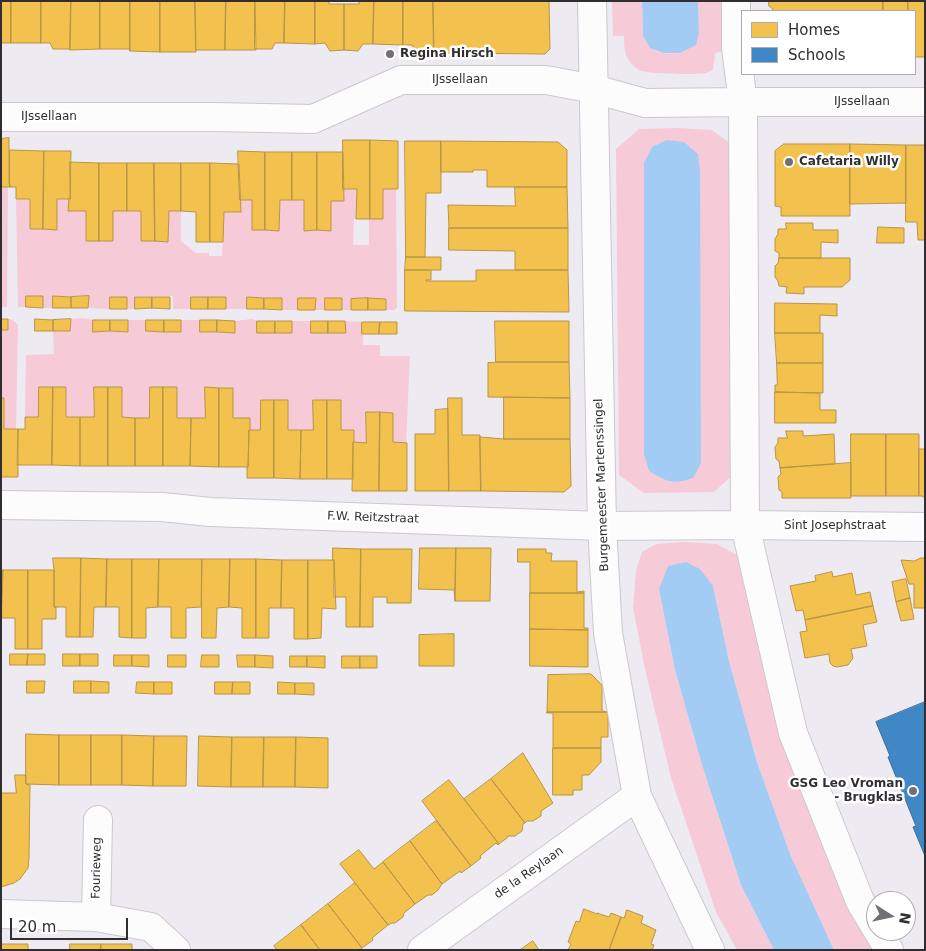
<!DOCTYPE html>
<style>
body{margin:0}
#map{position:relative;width:926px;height:951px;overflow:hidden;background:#edeaf1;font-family:"DejaVu Sans",sans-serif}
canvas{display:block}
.frame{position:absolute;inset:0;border:2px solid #302e33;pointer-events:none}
.legend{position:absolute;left:741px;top:10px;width:175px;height:65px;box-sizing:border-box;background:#fff;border:1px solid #acabad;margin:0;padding:6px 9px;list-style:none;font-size:15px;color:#302e33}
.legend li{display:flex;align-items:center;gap:10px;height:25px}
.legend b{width:25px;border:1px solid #acabad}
.north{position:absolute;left:866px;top:891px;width:50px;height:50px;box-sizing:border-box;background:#fff;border:1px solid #acabad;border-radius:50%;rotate:100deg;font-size:14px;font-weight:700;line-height:20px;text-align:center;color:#302e33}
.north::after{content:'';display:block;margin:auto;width:18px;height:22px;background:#727076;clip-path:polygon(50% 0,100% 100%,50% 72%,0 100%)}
.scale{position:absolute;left:10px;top:918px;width:118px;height:22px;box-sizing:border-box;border:2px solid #302e33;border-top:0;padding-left:6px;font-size:15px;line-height:18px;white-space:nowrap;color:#302e33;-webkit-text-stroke:4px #fff;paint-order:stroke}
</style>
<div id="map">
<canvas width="926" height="951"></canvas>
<div class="frame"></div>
<ul class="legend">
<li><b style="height:14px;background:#f2c14e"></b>Homes</li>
<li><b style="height:14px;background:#3f88c5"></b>Schools</li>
</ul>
<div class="north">N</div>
<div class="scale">20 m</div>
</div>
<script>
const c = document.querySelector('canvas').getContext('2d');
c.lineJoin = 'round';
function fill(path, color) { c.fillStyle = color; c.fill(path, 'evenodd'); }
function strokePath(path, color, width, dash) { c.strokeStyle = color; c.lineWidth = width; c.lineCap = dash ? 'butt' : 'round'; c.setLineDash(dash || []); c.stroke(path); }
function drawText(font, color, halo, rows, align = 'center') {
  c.font = font + ' "DejaVu Sans",sans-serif'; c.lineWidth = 5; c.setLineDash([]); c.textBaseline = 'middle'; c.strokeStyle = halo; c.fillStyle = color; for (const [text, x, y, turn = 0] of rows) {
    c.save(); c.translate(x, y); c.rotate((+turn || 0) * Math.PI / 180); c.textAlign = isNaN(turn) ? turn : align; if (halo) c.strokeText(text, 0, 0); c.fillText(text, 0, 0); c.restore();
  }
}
const green = new Path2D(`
 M 612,1 L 642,1 C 643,21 638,50 664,53 C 669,54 675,53 680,53 L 699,32 L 698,1 L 728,1 L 727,50 L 715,53 L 713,70 C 711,71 708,72 706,73 C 698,75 644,74 639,70 C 625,61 624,51 624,36 L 613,36 Z
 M 678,128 L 712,130 L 728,142 L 735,172 L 734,474 L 714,492 L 644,493 L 619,475 L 616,149 L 639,129 ZM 644,163 L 649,471 L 644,455 Z
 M 1,187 L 8,187 L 7,307 L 1,307 Z
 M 343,188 L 357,188 L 357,219 L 354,219 L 353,245 L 369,245 L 369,219 L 383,188 L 396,189 L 397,307 L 395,310 L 386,310 L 386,299 L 352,299 L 351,310 L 342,310 L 342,298 L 325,298 L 325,310 L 315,310 L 315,298 L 298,298 L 298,310 L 282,310 L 282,298 L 247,297 L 247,309 L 226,309 L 226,297 L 192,297 L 191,309 L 173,309 L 173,296 L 135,296 L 135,309 L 127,309 L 127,297 L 110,297 L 110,309 L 88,308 L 88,296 L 54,296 L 53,308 L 43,308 L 43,296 L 26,296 L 26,307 L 18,307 L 16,199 L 30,199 L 30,228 L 57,198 L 70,199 L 112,211 L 142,211 L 142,241 L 168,241 L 168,211 L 181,211 L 181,241 L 196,253 L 209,253 L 209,256 L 222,256 L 224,211 L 240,200 L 304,200 L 304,230 L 330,230 L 330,200 Z
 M 83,318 L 93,320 L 93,332 L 128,332 L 128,320 L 146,320 L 146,331 L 181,332 L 181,320 L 200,320 L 200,332 L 235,333 L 235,321 L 252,319 L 257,321 L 257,332 L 292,333 L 292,321 L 311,321 L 311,333 L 345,333 L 345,321 L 363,322 L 363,345 L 380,345 L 380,356 L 410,356 L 406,444 L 353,443 L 314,431 L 248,431 L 206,419 L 25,418 L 26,355 L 54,354 L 53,331 L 70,331 L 71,319 Z
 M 8,319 L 13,320 L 18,325 L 16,430 L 3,429 L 1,399 L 1,330 L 8,330 Z
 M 685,542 L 717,544 L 737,555 L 785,746 L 875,950 L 834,950 L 790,854 L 757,762 L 729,661 L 713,586 L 659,589 L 675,670 L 702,765 L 741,885 L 774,950 L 737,950 L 716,912 L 671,778 L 645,669 L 633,608 L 636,571 L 642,552 L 656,544 Z`);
const water = new Path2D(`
 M 642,1 L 698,1 L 699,32 L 696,45 L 680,53 L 663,53 L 650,48 L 643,36 Z
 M 667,140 L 684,142 L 698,154 L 700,171 L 701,463 L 693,478 C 673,485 667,482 649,471 L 644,455 L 644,163 L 652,147 Z
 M 686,562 L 700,569 L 713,586 L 729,661 L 757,762 L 790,854 L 834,950 L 774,950 L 741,885 L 702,765 L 675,670 L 659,589 L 668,566 Z`);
const homes = new Path2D(`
 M 1,1 L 11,1 L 11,43 L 1,43 Z
 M 11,1 L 41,1 L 41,43 L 11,43 Z
 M 41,1 L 71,1 L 70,50 L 69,49 L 53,49 L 50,43 L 41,43 Z
 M 71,1 L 100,1 L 100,49 L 70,50 Z
 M 100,1 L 130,1 L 130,51 L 129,49 L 100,49 Z
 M 130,1 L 160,1 L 160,52 L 130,51 Z
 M 160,1 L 195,1 L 196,52 L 160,52 Z
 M 195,1 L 226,1 L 225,50 L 196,50 Z
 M 226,1 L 255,1 L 256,50 L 225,50 Z
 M 255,1 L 285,1 L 284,43 L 275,43 L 272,49 L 255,49 Z
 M 285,1 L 315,1 L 315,44 L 284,43 Z
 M 315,1 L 329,1 L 329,4 L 344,4 L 344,50 L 330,51 L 325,43 L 315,44 Z
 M 359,1 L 374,1 L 373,44 L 363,44 L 358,51 L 344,50 L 344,4 L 359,4 Z
 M 374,1 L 403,1 L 403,45 L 373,44 Z
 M 403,1 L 433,1 L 434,53 L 432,53 L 432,52 L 416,52 L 412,45 L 403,45 Z
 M 433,1 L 549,1 L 550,49 L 545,54 L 434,53 Z
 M 769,1 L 883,1 L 883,11 L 773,11 L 773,9 L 769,6 Z
 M 883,1 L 908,1 L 908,11 L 883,11 Z
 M 908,1 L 925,1 L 925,57 L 915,57 L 915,11 L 908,11 Z
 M 9,138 L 9,184 L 10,184 L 10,187 L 1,187 L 1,139 Z
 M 343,140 L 370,140 L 370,219 L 356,219 L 357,189 L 343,189 Z
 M 370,140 L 398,141 L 398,189 L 383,189 L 383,219 L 370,219 Z
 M 405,141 L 441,141 L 441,193 L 426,193 L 425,257 L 406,257 Z
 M 441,141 L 558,142 L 567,150 L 567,187 L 487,187 L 487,170 L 473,170 L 473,172 L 441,172 Z
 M 784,144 L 850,144 L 850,216 L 781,216 L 781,207 L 775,206 L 775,151 Z
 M 850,144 L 906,145 L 906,203 L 850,204 Z
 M 906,145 L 925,145 L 925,240 L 918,240 L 917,222 L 906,222 Z
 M 10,150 L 44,151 L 43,229 L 30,229 L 30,199 L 16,199 L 16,187 L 10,187 Z
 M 44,151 L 71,151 L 70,199 L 57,199 L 57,230 L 43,229 Z
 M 238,151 L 265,152 L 265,230 L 252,230 L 252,200 L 240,200 Z
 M 265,152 L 292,152 L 292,200 L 280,200 L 279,231 L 265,230 Z
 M 292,152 L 317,152 L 317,230 L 304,231 L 304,200 L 292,200 Z
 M 317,152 L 343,152 L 344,201 L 331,201 L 331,231 L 317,230 Z
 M 70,162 L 99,163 L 99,241 L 86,241 L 86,211 L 68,211 L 69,199 L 70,199 Z
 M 99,163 L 127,163 L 127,211 L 113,211 L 113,241 L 99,241 Z
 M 127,163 L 154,163 L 155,241 L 141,241 L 141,211 L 127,211 Z
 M 154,163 L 181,163 L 181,211 L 169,211 L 168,242 L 155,241 Z
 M 181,163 L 210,163 L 210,242 L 196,242 L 196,212 L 181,211 Z
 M 210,163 L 239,164 L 241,212 L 224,212 L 223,242 L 210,242 Z
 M 515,187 L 567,187 L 568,228 L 449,228 L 448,205 L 515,206 Z
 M 786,223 L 813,223 L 813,230 L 838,230 L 838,243 L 821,242 L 821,258 L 779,258 L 779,253 L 775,251 L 775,239 L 778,234 L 778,229 L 786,229 Z
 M 878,227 L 904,228 L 904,243 L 877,243 Z
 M 449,228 L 568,228 L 568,270 L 515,270 L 515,251 L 449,250 Z
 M 406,257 L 441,257 L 441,270 L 405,270 Z
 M 779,258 L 850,258 L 850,280 L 842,287 L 804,287 L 804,294 L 786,293 L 787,287 L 779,286 L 778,281 L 775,277 L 775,266 L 778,263 Z
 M 405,270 L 431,270 L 431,280 L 426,280 L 426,281 L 476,281 L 476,270 L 568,270 L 569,312 L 405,311 Z
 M 26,296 L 43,296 L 43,308 L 26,307 Z
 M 53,296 L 71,297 L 71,308 L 53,308 Z
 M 89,296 L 88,308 L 71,308 L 71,297 Z
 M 110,297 L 127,297 L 127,309 L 110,309 Z
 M 135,297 L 152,297 L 152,308 L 135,309 Z
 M 152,297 L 170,297 L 170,309 L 152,308 Z
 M 191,297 L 208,297 L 208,309 L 191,309 Z
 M 208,297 L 226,297 L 226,309 L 208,309 Z
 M 247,297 L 264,298 L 264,309 L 247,309 Z
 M 264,298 L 282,298 L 282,310 L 264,309 Z
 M 298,298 L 316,298 L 315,310 L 298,310 Z
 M 325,298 L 342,298 L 342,310 L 325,310 Z
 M 368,298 L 386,299 L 386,310 L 368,310 Z
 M 368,298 L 368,310 L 351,310 L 351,299 Z
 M 775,303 L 837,304 L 837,316 L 820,315 L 820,333 L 775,333 Z
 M 1,319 L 8,319 L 8,330 L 1,330 Z
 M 35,319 L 53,320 L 53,331 L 35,331 Z
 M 71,319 L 70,331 L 53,331 L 53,320 Z
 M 93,320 L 110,320 L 110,331 L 93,332 Z
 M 110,320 L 128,320 L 128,332 L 110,331 Z
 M 146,320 L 164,320 L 164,332 L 146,331 Z
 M 164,320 L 181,320 L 181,332 L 164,332 Z
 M 200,320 L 217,320 L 217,332 L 200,332 Z
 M 217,320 L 235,321 L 235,333 L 217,332 Z
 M 257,321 L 275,321 L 275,333 L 257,333 Z
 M 275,321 L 292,321 L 292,333 L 275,333 Z
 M 311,321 L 328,321 L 328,333 L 311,333 Z
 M 328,321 L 345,321 L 346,333 L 328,333 Z
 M 495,321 L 569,321 L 569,362 L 496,362 Z
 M 362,322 L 380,322 L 379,334 L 362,334 Z
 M 380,322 L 397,322 L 397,334 L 379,334 Z
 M 775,333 L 823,333 L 823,363 L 777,363 Z
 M 502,362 L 569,362 L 570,398 L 488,397 L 488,363 Z
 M 777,363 L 823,363 L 823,393 L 775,392 L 775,385 L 777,385 Z
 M 39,387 L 53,387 L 52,465 L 17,465 L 18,429 L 25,429 L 25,417 L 38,417 Z
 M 53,387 L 66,387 L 66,417 L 80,417 L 80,466 L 52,465 Z
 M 94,387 L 108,387 L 108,466 L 80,466 L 80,417 L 94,417 Z
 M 108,387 L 122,387 L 122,417 L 135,418 L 135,466 L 108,466 Z
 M 150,387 L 163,387 L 163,466 L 135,466 L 135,418 L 149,418 Z
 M 163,387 L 177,387 L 177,418 L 191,418 L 190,466 L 163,466 Z
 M 205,387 L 219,388 L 219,467 L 190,466 L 191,418 L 205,418 Z
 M 219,388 L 233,388 L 233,418 L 250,418 L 250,430 L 249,430 L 248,467 L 219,467 Z
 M 775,392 L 820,393 L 820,410 L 836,410 L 836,423 L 775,423 Z
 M 504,397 L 570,398 L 570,439 L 504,439 Z
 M 1,398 L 4,398 L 4,429 L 18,429 L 18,477 L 1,477 Z
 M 448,398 L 462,398 L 462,435 L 480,435 L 481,491 L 449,491 Z
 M 261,400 L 274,400 L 274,478 L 247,478 L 247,467 L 248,467 L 249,430 L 260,430 Z
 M 274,400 L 288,400 L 288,430 L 301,430 L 300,479 L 274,478 Z
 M 313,400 L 327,400 L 327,479 L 300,479 L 301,430 L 313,430 Z
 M 327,400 L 341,400 L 341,430 L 354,430 L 354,442 L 353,442 L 353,479 L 327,479 Z
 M 448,409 L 449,491 L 415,491 L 415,434 L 435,434 L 435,410 Z
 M 366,412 L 380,412 L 379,491 L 352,491 L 353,442 L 366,443 Z
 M 380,412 L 393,413 L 393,442 L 407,443 L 407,491 L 379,491 Z
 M 786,431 L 803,431 L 803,436 L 834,434 L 835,464 L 780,468 L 779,461 L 776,459 L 775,447 L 778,443 L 778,438 L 787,438 Z
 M 851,434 L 886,434 L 886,496 L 851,496 Z
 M 886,434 L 919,434 L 919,496 L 886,496 Z
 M 480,437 L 504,439 L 570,439 L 571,486 L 564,492 L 481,491 Z
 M 919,449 L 925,449 L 925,498 L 922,496 L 919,496 Z
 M 851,463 L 851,498 L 782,498 L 782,492 L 779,490 L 778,477 L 781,474 L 780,468 Z
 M 333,548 L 361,549 L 360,627 L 346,627 L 346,597 L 334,597 L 334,560 L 333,560 Z
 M 420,548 L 456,548 L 455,601 L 454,590 L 419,589 Z
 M 456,548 L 491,548 L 490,601 L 455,601 Z
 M 361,549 L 412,549 L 411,603 L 387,603 L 387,597 L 373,597 L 373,627 L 360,627 Z
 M 518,549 L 546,549 L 546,553 L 552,553 L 551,561 L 577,561 L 577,592 L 584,591 L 584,593 L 530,593 L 530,562 L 518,562 Z
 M 53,558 L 81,558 L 80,637 L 66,637 L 66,607 L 54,607 L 54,570 Z
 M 81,558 L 107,559 L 106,607 L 94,607 L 93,637 L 80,637 Z
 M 921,558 L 925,558 L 925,608 L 914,608 L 914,584 L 909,584 L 901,560 L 914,561 Z
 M 107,559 L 132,559 L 132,638 L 119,637 L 119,607 L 106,607 Z
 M 132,559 L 159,559 L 158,607 L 146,608 L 146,638 L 132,638 Z
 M 159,559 L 202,559 L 201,607 L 186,608 L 186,638 L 171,638 L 171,607 L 158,607 Z
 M 202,559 L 230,559 L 229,607 L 217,608 L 216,638 L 202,638 Z
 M 230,559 L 256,559 L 256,638 L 242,638 L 242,608 L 229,607 Z
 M 256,559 L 282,560 L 281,608 L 269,608 L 269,638 L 256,638 Z
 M 282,560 L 308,560 L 308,639 L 294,639 L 294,608 L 281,608 Z
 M 308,560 L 334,560 L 336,609 L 322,608 L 321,638 L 308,639 Z
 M 1,570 L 3,570 L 1,618 Z
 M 3,570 L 28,570 L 28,649 L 15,649 L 15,618 L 2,618 Z
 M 28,570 L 54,570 L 54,607 L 56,607 L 56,619 L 42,619 L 42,649 L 28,649 Z
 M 832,572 L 833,577 L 852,573 L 856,595 L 870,592 L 873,606 L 805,620 L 803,610 L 796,611 L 790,586 L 816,581 L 815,576 Z
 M 906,579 L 910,598 L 896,602 L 892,582 Z
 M 530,593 L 584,593 L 584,628 L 588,628 L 588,630 L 530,629 Z
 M 910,598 L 914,619 L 901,621 L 896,602 Z
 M 873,606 L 877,622 L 863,625 L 867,646 L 851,649 L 853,658 L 848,665 L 837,667 L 833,666 L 830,663 L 829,654 L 805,658 L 800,632 L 807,631 L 805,620 Z
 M 530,629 L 588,630 L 588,667 L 530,666 Z
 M 454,634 L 454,666 L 419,666 L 419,635 Z
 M 10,654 L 28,654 L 27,665 L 10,665 Z
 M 28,654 L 45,654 L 45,665 L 27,665 Z
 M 63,654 L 80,654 L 80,666 L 63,666 Z
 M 80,654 L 98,654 L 98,666 L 80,666 Z
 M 114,655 L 132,655 L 132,666 L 114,666 Z
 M 132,655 L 149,655 L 149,667 L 132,666 Z
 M 168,655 L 186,655 L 186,667 L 168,667 Z
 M 202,655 L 219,655 L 219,667 L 201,667 Z
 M 237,655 L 255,655 L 255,667 L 238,667 Z
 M 255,655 L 273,656 L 273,668 L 255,667 Z
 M 290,656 L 307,656 L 307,667 L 290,667 Z
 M 307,656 L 325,656 L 325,668 L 307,667 Z
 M 342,656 L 360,656 L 360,668 L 342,668 Z
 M 360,656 L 377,656 L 377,668 L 360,668 Z
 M 591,674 L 602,685 L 602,711 L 608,712 L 547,712 L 548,675 Z
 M 27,681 L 45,681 L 44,693 L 27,693 Z
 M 74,681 L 91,681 L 91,693 L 74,693 Z
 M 91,681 L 109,682 L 109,693 L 91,693 Z
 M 137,682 L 154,682 L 154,694 L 136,693 Z
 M 154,682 L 172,682 L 172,694 L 154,694 Z
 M 215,682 L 233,682 L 232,694 L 215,694 Z
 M 233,682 L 250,682 L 250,694 L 232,694 Z
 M 278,682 L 295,683 L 295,694 L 278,694 Z
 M 295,683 L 314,683 L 314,695 L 295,694 Z
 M 547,712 L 608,712 L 608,737 L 601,737 L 601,748 L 553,748 L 553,713 L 547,713 Z
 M 26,734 L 59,735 L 59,785 L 26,784 Z
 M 59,735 L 91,735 L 91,785 L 59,785 Z
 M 91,735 L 122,735 L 122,785 L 91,785 Z
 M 122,735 L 154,736 L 153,786 L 122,785 Z
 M 154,736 L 187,736 L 186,786 L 153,786 Z
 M 199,736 L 232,737 L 231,787 L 198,786 Z
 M 232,737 L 264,737 L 263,787 L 231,787 Z
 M 264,737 L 296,737 L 295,787 L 263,787 Z
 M 296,737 L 328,738 L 328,788 L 295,787 Z
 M 553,748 L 601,748 L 601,762 L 589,775 L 582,775 L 582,790 L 573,790 L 573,795 L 553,795 Z
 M 523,753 L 553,803 L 541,811 L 541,816 L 533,821 L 527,821 L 525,823 L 491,779 Z
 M 15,775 L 26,775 L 26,784 L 30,785 L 29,858 L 28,868 L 20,879 L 14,883 L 1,887 L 1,793 L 16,793 Z
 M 491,779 L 525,823 L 523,824 L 522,831 L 515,836 L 508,836 L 508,837 L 499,844 L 464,799 Z
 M 449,780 L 499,844 L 498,845 L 496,843 L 480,856 L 481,858 L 471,866 L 422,801 Z
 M 436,821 L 471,866 L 461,873 L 460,871 L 442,884 L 410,841 Z
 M 410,841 L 442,884 L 438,890 L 432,895 L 428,895 L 415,904 L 383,862 Z
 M 359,850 L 374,869 L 383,862 L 415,904 L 404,913 L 403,917 L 395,923 L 392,923 L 388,925 L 340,864 Z
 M 355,883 L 388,925 L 372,938 L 373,940 L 362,948 L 328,904 Z
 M 328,904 L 362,948 L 359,950 L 320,950 L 301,925 Z
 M 584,909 L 597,914 L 597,913 L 609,917 L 611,913 L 621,917 L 609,950 L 568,950 L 571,944 L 568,942 L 576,921 L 579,922 Z
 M 627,910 L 643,916 L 641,923 L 656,930 L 651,944 L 654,945 L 652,950 L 609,950 L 621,917 L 624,918 Z
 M 301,925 L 320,950 L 277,950 L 274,946 Z
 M 533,941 L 539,950 L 520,950 Z
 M 1,944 L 28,944 L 28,950 L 1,950 Z
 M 70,944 L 101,944 L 101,950 L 70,950 Z
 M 101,944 L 132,944 L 132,950 L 101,950 Z`);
const schools = new Path2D(`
 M 925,702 L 925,856 L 913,827 L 916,826 L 888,757 L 890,756 L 876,722 Z`);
const minor = new Path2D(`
 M 592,1 L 602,526 L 608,633 L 637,796 L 710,950
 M 736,1 L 736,48 L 743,102 L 745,525 L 793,733 L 860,901 L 876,928
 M 1,117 L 214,117 L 313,119 L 401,80 L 546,80 L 594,89 L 645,103 L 743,102 L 925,102
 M 1,505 L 162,507 L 210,512 L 602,526 L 745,525 L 925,527
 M 1,914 L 96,917 L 151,927 L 176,950
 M 96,917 L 98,820
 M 878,931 L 889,950
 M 422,950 L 637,796`);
const markers = [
 [390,54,5,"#727076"],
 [789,162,5,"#727076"],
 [913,791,5,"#727076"]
];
const poiNames = [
 ["Regina Hirsch",400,54],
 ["Cafetaria Willy",799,162],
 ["GSG Leo Vroman",903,784,"right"],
 ["- Brugklas",903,798,"right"]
];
const streetNames = [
 ["IJssellaan",460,80],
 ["IJssellaan",862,102],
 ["IJssellaan",49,117],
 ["Burgemeester Martenssingel",602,485,-92],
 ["F.W. Reitzstraat",373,518,2],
 ["Sint Josephstraat",835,526],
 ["Fourieweg",97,868,-89],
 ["de la Reylaan",529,873,-35]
];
fill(green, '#f6cbd7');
fill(water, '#a3ccf4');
fill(homes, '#f2c14e');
strokePath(homes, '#b89546', 1);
fill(schools, '#3f88c5');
strokePath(schools, '#3a6d99', 1);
strokePath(minor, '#cbc8ce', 30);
strokePath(minor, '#fcfcfd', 28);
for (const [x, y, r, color] of markers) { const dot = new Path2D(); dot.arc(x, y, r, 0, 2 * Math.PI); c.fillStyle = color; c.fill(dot); strokePath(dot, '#fff', 2); }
drawText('bold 12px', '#302e33', '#fff', poiNames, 'left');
drawText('12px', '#302e33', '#fff', streetNames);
</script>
